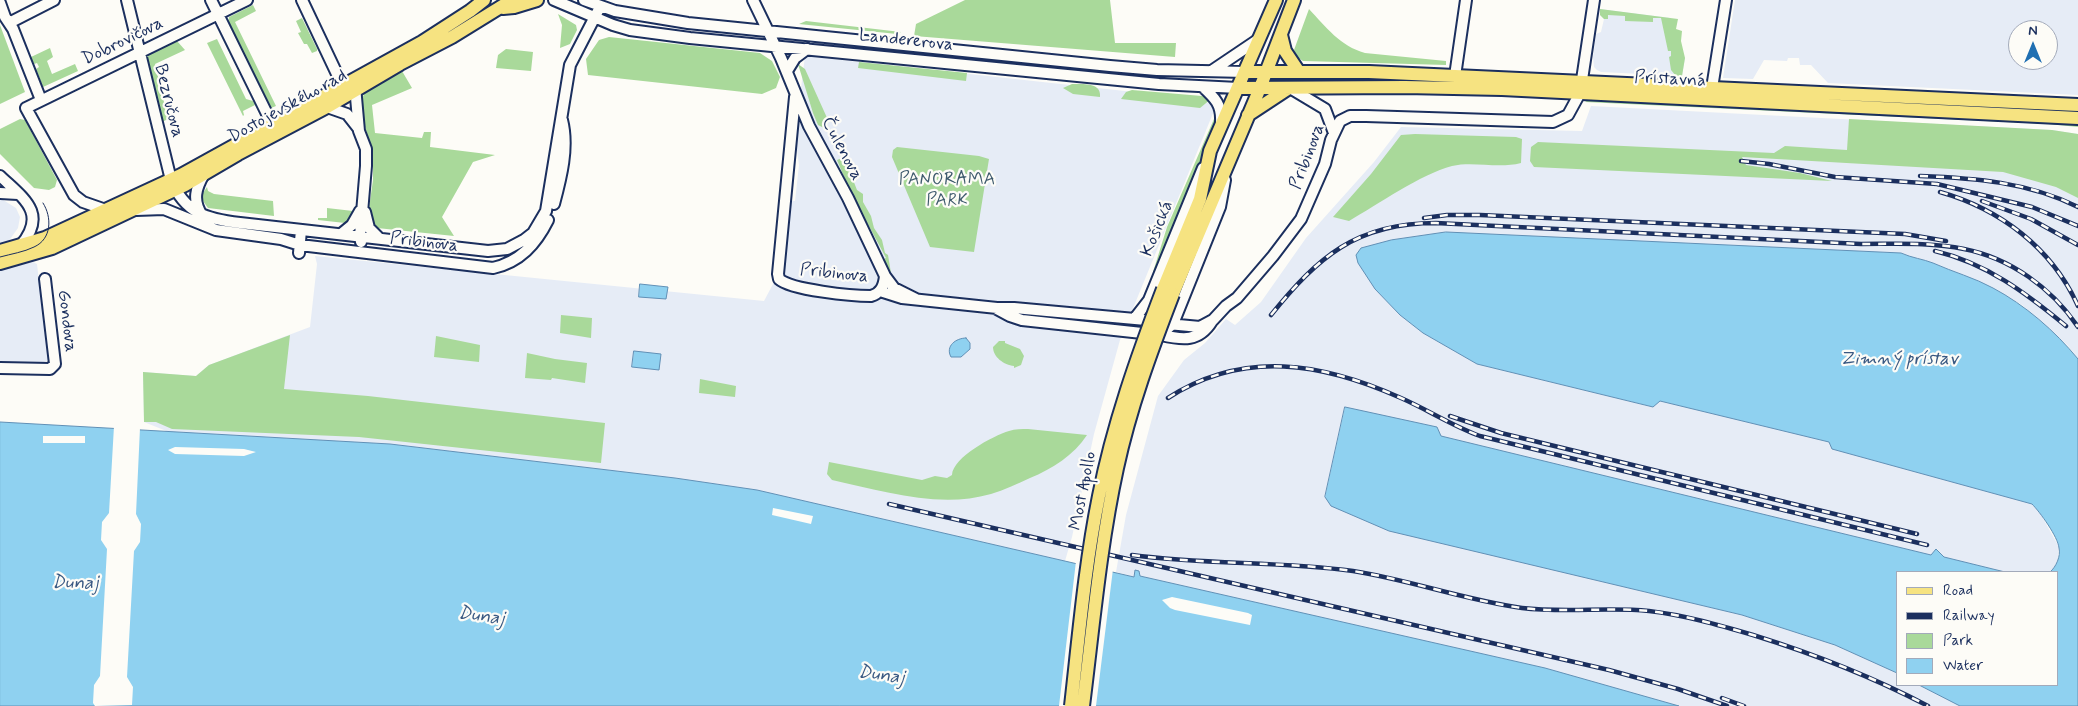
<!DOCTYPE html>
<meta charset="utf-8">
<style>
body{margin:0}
#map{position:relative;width:2078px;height:706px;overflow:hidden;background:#fdfcf7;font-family:Mynerve,sans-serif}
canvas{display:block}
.legend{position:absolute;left:1896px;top:571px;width:162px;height:115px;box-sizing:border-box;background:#fdfcf7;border:1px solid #a3aaba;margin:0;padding:6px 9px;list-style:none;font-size:15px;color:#1b2f5e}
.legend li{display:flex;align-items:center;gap:10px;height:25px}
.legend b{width:25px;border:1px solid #a3aaba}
.north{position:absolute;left:2008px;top:20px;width:50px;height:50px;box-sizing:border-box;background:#fdfcf7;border:1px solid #a3aaba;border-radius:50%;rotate:0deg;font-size:14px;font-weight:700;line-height:20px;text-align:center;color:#1b2f5e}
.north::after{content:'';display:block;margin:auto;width:18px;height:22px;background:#1f6fb2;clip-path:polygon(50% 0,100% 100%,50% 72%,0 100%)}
</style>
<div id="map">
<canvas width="2078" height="706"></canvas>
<ul class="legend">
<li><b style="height:6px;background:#f6e381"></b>Road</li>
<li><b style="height:6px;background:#1b2f5e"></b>Railway</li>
<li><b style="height:14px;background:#a9d99a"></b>Park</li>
<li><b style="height:14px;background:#8fd1f0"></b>Water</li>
</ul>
<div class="north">N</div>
</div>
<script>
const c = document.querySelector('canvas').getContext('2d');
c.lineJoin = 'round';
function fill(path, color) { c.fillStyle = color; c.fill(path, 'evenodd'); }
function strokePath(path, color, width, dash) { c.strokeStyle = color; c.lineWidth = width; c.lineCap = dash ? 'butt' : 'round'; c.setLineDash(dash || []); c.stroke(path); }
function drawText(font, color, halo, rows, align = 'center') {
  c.font = font + ' Mynerve,sans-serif'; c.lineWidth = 4.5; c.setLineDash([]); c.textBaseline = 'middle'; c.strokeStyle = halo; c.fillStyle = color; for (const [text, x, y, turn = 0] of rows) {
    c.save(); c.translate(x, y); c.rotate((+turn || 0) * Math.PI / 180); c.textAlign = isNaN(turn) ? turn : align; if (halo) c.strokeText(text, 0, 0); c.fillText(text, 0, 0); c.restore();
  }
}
const built = new Path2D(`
 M 1735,0 L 2078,0 L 2078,95 L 1828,83 L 1811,65 L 1800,65 L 1799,58 L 1788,58 L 1787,61 L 1764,60 L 1753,79 L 1723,78 ZM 2018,30 L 2048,30 L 2048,60 L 2018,60 Z
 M 1600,9 L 1671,18 L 1669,40 L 1685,58 L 1682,76 L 1601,72 L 1597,70 L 1594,67 L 1593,57 L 1596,34 L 1601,32 L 1604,19 L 1600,15 Z
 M 805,56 L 1198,99 L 1216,106 L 1120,340 L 1094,434 L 1072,537 L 1065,561 L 757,490 L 675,478 L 390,444 L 169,432 L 144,422 L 143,372 L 196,376 L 209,365 L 310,327 L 317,264 L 315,256 L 764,301 L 781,269 L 787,200 L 795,201 L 799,165 L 795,136 Z
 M 1591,106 L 2052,130 L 2078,134 L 2078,359 L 2068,346 L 2022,305 L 1992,287 L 1930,262 L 1911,258 L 1901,253 L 1678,243 L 1375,289 L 1400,315 L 1423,333 L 1477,364 L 1652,407 L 1660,401 L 1830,442 L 1833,449 L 2032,504 L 2039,511 L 2059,547 L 2058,560 L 2053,570 L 2050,572 L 2005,572 L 1944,557 L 1937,549 L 1931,555 L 1440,436 L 1437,427 L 1345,408 L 1325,497 L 1595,580 L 1742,615 L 1835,645 L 1897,673 L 1897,685 L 1919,685 L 1960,706 L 1679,706 L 1545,668 L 1140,576 L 1139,571 L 1135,571 L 1135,577 L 1116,572 L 1126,515 L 1158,396 L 1184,360 L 1205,343 L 1226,319 L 1235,325 L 1261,302 L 1306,238 L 1374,162 L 1401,127 L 1582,131 Z
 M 0,198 L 16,208 L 20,217 L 18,228 L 8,242 L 0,244 Z
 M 33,262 L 37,264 L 48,360 L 42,363 L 0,362 L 0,270 Z`);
const green = new Path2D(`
 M 965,0 L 1110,0 L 1115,43 L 1176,43 L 1175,57 L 914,36 L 916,24 Z
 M 253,5 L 256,11 L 235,22 L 276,106 L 271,108 L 228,23 L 229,17 Z
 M 1309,9 C 1326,27 1340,46 1365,53 L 1446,61 L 1446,65 L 1303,61 L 1297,57 L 1294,50 Z
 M 1600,9 L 1678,19 L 1676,29 L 1682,31 L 1681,41 L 1685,58 L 1682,76 L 1676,76 L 1671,70 L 1669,57 L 1671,56 L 1671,51 L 1668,51 L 1661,18 L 1653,18 L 1653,22 L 1625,21 L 1625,16 L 1608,15 L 1608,19 L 1604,19 L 1600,15 Z
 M 558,14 L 576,25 L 577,30 L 570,44 L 560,48 L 562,25 Z
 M 302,18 L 317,49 L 317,51 L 312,53 L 307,44 L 304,44 L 298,33 L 301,32 L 296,21 Z
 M 806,21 L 901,32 L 897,34 L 799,24 Z
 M 0,25 L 25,92 L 0,104 Z
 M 609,37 L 760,53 L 772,61 L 780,77 L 776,88 L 762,94 L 588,75 L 586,59 L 599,40 Z
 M 217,39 L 246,99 L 253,101 L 255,105 L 243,111 L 244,115 L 243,116 L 207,43 Z
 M 177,41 L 185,50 L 155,64 L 168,119 L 162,122 L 147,56 Z
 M 50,48 L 53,57 L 47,61 L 52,74 L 75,64 L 78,71 L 43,87 L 36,69 L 39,67 L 37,63 L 34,64 L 31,57 Z
 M 506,49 L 533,52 L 531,71 L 496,68 L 498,55 Z
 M 859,62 L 967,73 L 966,81 L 858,68 Z
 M 798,64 L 805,69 L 828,120 L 826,129 L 818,125 L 813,113 Z
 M 402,71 L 412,88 L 372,105 L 375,133 L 422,138 L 424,132 L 431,132 L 430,147 L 495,155 L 473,162 L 442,217 L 454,236 L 377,228 L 374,225 L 368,215 L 373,180 L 373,156 L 363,119 L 361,101 L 366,90 Z
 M 1072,84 C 1082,84 1102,82 1100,97 L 1073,94 L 1063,88 Z
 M 1132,90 L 1202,96 L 1211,99 L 1200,108 L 1121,99 L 1126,92 Z
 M 1592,98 L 2078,123 L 2078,127 L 2048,124 L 1585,102 Z
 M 1217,112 L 1216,122 L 1181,215 L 1154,277 L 1153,272 L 1167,227 Z
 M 20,119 L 25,120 L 57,180 L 55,187 L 49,190 L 34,188 L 0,154 L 0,129 Z
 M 1849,119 L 2052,130 L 2078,134 L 2078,198 L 2056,187 L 2003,172 L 1742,157 L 1746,165 L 1800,173 L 1832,181 L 1534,167 L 1530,161 L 1531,147 L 1538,142 L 1774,153 L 1785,146 L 1847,150 Z
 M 1415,134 L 1516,137 L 1522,139 L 1521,163 C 1498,169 1474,161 1452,166 C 1421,174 1377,205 1349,221 L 1333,217 L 1371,174 L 1401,135 Z
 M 897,147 L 979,156 L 989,159 L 974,252 L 930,247 L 892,157 L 893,150 Z
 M 844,157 L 857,190 L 863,194 L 863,202 L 871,216 L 874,228 L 882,240 L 885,253 L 888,255 L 891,273 L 888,275 L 880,261 L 886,258 C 869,225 851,195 837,160 Z
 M 207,187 L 208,191 L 214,194 L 273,201 L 274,216 L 208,208 L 203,201 L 203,193 Z
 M 327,208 L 353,211 L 352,216 L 345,223 L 318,220 L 318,218 L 327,218 Z
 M 561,315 L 592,318 L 591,338 L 560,333 Z
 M 290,335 L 284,389 L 368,396 L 605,423 L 601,463 L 359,437 L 172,429 L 156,422 L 144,422 L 143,372 L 196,376 L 209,365 Z
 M 436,336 L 480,345 L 479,362 L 434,357 Z
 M 999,341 L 1005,341 L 1005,343 L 1020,349 L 1024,356 L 1021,365 L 1014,368 L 1014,366 C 1004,365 993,357 993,347 Z
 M 527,353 L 555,359 L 587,363 L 585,383 L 552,378 L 551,380 L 525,378 Z
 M 700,379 L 736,386 L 735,397 L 699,393 Z
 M 1028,429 L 1087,435 C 1074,455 1052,469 1030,478 C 1017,484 1004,490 991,494 C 939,509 883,491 832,480 L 827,474 L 829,462 L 922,480 L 935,476 L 947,478 L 952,475 C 953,457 993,436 1009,431 C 1015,429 1022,429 1028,429 Z`);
const water = new Path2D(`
 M 1446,232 L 1901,253 C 1912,258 1923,259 1933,263 C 1953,272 1975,278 1993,288 C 2025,305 2055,331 2078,359 L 2078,706 L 1960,706 L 1919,685 L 2057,685 L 2057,572 L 2050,572 C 2056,567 2061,556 2059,548 C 2058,537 2040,512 2032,504 L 1832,449 L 1829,442 L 1660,401 L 1653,407 L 1477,364 L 1423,333 L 1400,315 L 1375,289 L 1358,263 L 1356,255 L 1361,248 L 1391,240 Z
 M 640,284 L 668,287 L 666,299 L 639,297 Z
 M 966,338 L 970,343 L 970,349 L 961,357 L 951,357 C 945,346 956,338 966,338 Z
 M 634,351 L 661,354 L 659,370 L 632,367 Z
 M 1345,407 L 1437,427 L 1441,436 L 1931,555 L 1936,549 L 1944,557 L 2005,572 L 1897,572 L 1897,673 L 1835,645 L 1742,615 L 1389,531 L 1331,506 L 1325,497 Z
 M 0,422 L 390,444 L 675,478 L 757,490 L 1134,577 L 1135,570 L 1139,571 L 1140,576 L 1545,668 L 1679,706 L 0,706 Z`);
const pier = new Path2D(`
 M 114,426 L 140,428 L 136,514 L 141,524 L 140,542 L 134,551 L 127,677 L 133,687 L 132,705 L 95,706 L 93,703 L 94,685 L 100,676 L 107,549 L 101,540 L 102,522 L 109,513 Z
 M 43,436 L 85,436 L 85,443 L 43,443 Z
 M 175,447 L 244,449 L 256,452 L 244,456 L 175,454 L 168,450 Z
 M 773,508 L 813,516 L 811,524 L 772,515 Z
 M 1076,561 L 1113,569 L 1096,706 L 1059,706 Z
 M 1172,597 L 1248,613 L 1252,615 L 1250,625 L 1175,610 L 1170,608 L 1162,600 Z`);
const minor = new Path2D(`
 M 127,0 L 171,180 C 185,213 206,219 240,223 L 488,251 L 507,249 L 524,240 L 533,233 L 546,211 L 570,65 L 600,7
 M 211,0 L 272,124
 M 302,0 L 337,74 L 340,87 L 338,94
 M 554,0 L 613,25 L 630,30 L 690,38 L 1159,84 L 1238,88
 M 584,0 L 615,11 L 688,23 L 1110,66 L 1157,70 L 1246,72
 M 753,0 L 781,58 L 809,126 L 848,198 L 885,276 L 894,288 L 916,299
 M 0,3 L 5,17 L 13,29 L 41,100
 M 9,23 L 54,0
 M 1213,70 L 1259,39
 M 787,71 L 795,58 L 807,49
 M 1455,76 L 1466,0
 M 355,86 L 359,131 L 366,149 L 366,166 L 360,236 L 361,242
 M 1203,87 C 1215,98 1222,105 1221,122
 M 1290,88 L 1325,109 L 1334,133
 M 1712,88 L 1726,0
 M 795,97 L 778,274 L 779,279 C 791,290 852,296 871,296 C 881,293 884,286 885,276
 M 327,107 L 347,114 L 358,128
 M 0,176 C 23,198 48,213 21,245
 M 0,193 L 18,194
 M 554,204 C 561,178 569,147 562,120
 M 106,210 L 83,202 L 74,195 L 26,108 L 247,0
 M 136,210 L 164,209 L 216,230 L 281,239 L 300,245 L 493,268 C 520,262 536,244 548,220
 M 365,212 L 369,228 L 379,238
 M 202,215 C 192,200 196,188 204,174
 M 341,234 L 352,225 L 360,211
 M 299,253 L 301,230
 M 880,291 L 902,298 L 997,308 L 1014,308 L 1146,320
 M 997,309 L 1010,316 L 1022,320 L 1142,333
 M 1135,318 L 1149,300 L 1203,168
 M 1168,324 L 1200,327 L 1213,320 L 1226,306 L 1237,298 L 1273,256 L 1301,219 L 1325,164 L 1331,140 L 1340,121 L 1350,116 L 1366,116 L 1553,122 L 1568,115 L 1580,93 L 1594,0
 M 1168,328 L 1173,324 L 1220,207 L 1225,180
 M 1161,335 C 1183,340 1199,342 1212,321
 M 0,368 L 50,369 L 55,364 L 45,279`);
const major = new Path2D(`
 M 503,8 L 514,7 L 537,0
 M 1281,35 L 1285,51 L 1299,72
 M 1246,72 L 1369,72 L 2078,105
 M 1238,88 L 1405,87 L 1502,89 L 2078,118
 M 1248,115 L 1289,88
 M 0,251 L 45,238 L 181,175 L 422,42 L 470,11 L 484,0
 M 0,263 L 52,248 L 185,185 L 238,154 L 327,107 L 400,64 L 452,37 L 512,0
 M 1163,289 L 1200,199 L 1210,151 L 1276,0
 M 1173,294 L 1260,88 L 1294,0`);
const tram = new Path2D(`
 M 0,257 C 11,254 24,252 34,247 C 52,239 52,217 43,203`);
const rail = new Path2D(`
 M 1741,161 L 1769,164 L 1835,177 L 1937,184 L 2032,207 L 2078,226
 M 1920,176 C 1975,178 2028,182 2078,207
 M 1940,192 C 2000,209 2052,248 2078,306
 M 1982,201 L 2031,219 L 2078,245
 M 1424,218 L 1447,215 L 1480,215 L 1905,234 L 1946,241
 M 1935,251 C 1986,263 2026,293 2066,326
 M 1271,315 C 1318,257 1356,223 1436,223 L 1861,244 C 1895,244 1931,242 1964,249 C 2010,258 2052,288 2078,327
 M 1168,398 C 1244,349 1323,363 1401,398 C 1428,410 1453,426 1480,436 L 1927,545
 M 1450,416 L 1501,433 L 1917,534
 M 889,504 L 1609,670 L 1678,689 L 1727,706
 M 1132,555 C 1206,565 1280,561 1353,571 C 1410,580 1465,600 1522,608 C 1564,613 1607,607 1649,611 C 1684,615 1719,625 1753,635 C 1814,654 1871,676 1928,706
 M 1722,698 L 1744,706`);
const majorBridge = new Path2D(`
 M 1071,706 C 1079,636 1085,565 1099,496 C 1113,425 1137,357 1163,289
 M 1083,706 C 1093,627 1100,546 1117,468 C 1130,408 1151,351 1173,294`);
const streetNames = [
 ["Landererova",906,41,6],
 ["Dobrovičova",123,42,-26],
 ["Prístavná",1670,80,3],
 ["Bezručova",168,101,76],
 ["Dostojevského rad",288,107,-29],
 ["Čulenova",841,149,62],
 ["Pribinova",1308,157,-69],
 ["Košická",1158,229,-68],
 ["Pribinova",424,243,7],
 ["Pribinova",834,274,6],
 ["Gondova",66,321,83],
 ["Most Apollo",1084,491,-79]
];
const parkNames = [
 ["PANORAMA",947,180],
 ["PARK",947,201]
];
const waterNames = [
 ["Zimný prístav",1899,360],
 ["Dunaj",75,584,1],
 ["Dunaj",481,617,8],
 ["Dunaj",881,676,8]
];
fill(built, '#e6ecf6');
fill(green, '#a9d99a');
fill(water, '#8fd1f0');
strokePath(water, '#6190b6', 1);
fill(pier, '#fdfcf7');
strokePath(minor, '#1b2f5e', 14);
strokePath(major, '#1b2f5e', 16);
strokePath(minor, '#fdfcf7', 10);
strokePath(major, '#f6e381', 12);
strokePath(tram, '#1b2f5e', 1);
strokePath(rail, '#1b2f5e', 4.5);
strokePath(rail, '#fdfcf7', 2.5, [8]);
strokePath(majorBridge, '#1b2f5e', 16, []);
strokePath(majorBridge, '#f6e381', 12);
drawText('18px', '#1b2f5e', '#fdfcf7', streetNames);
drawText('18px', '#3e5a6d', '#fdfcf7', parkNames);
drawText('italic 19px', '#385882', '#fdfcf7', waterNames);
</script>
